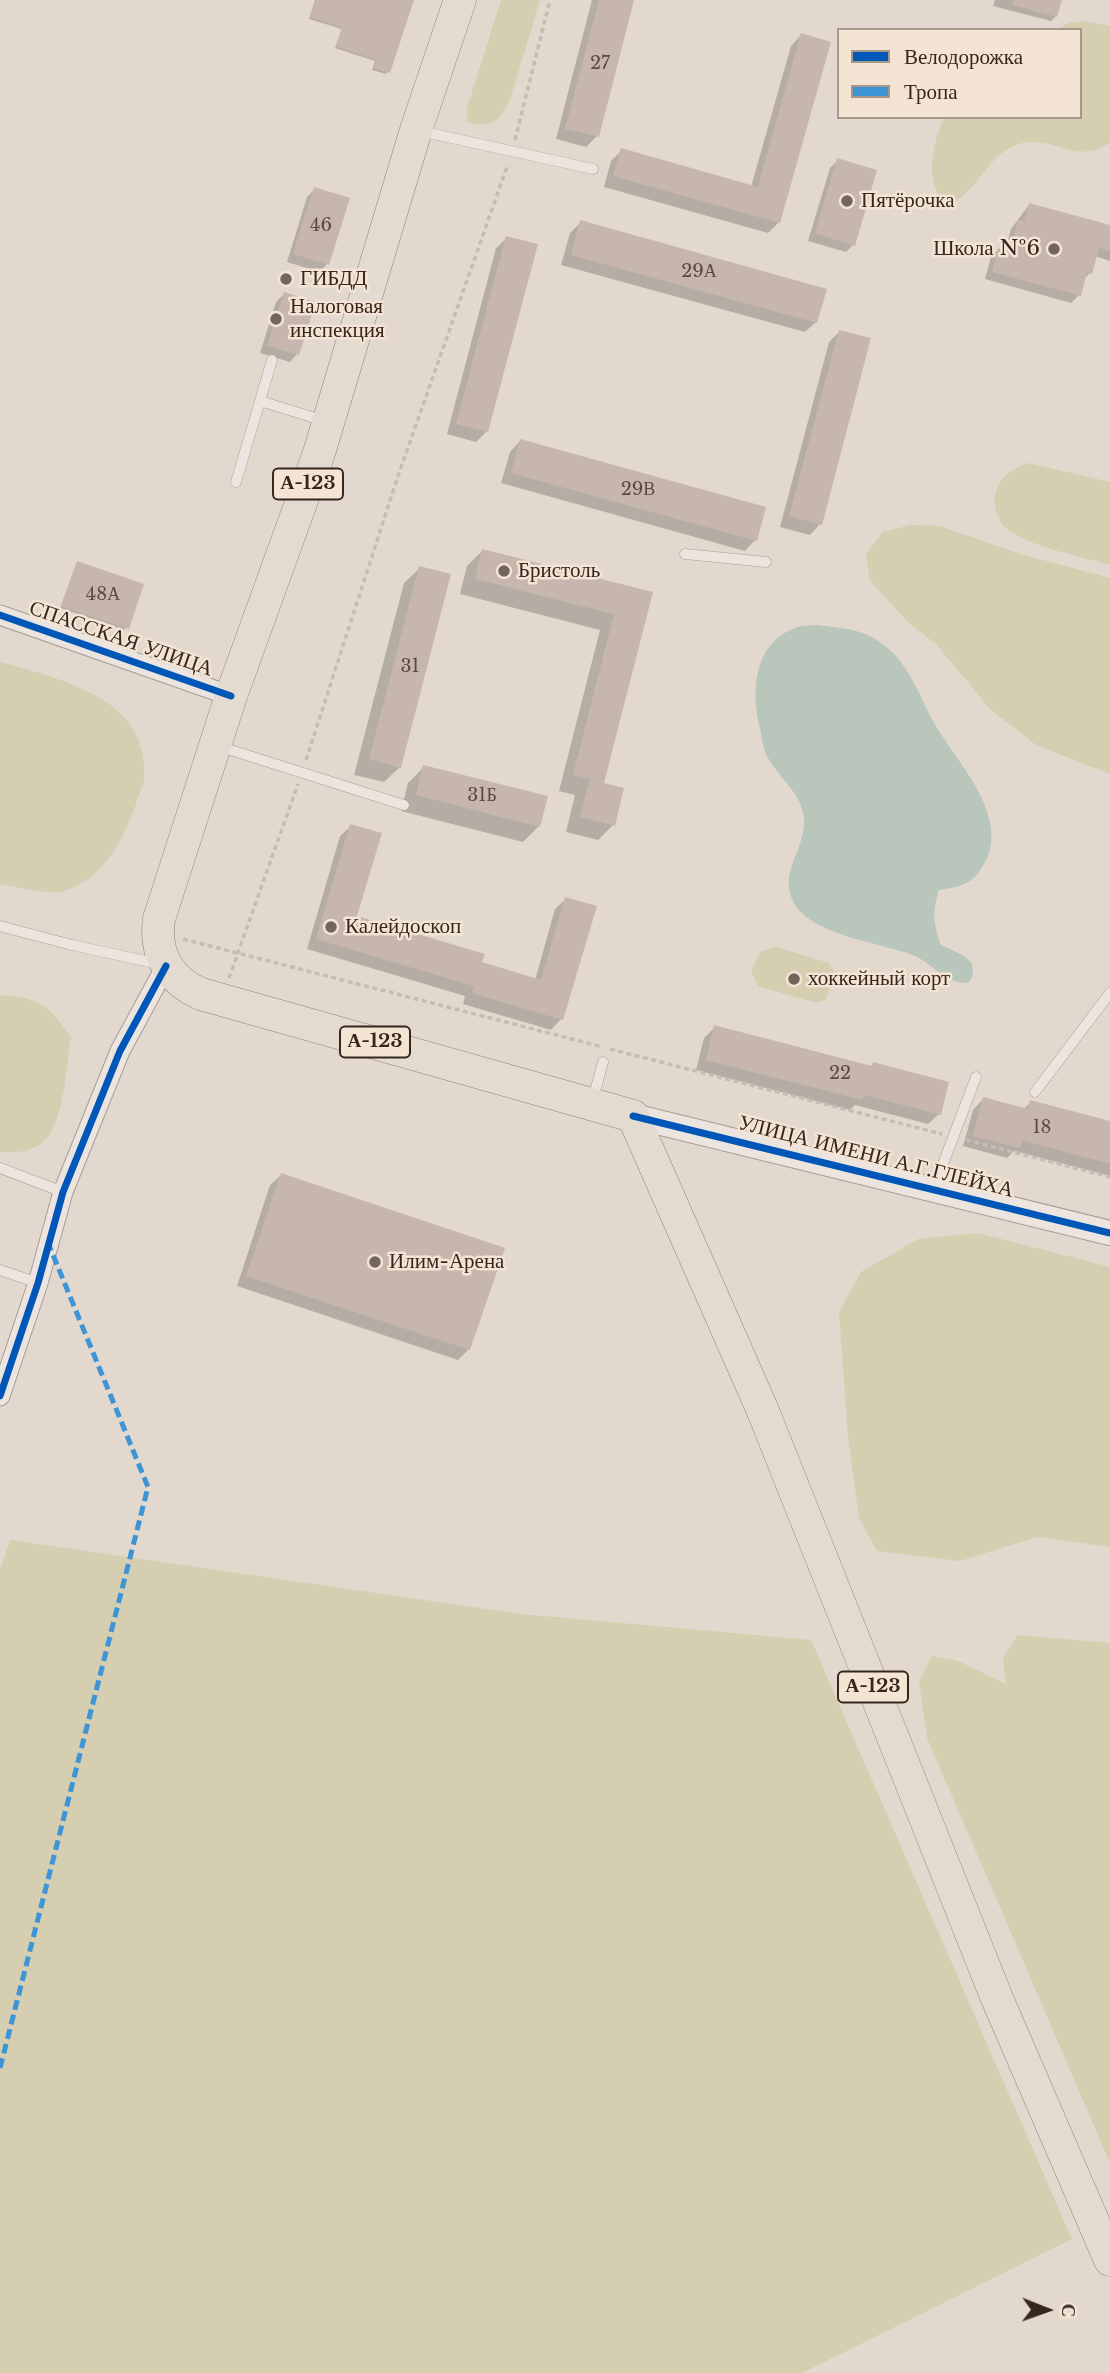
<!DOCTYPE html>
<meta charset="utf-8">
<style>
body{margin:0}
#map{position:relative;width:1110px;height:2373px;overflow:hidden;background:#e3d8cd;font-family:"Libre Baskerville",serif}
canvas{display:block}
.legend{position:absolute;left:837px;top:28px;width:245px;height:91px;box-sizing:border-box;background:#f3e4d4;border:2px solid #a7988c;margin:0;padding:9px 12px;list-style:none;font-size:21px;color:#36261f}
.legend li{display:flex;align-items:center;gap:14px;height:35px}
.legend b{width:35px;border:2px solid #a7988c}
.north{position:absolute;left:1012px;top:2275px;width:70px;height:70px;-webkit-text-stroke:5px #f3e4d4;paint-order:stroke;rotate:91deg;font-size:19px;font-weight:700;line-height:28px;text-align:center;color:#36261f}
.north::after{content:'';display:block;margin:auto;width:24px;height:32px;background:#36261f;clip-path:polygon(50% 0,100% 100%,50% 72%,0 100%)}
</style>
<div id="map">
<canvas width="1110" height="2373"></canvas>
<ul class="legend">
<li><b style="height:9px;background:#0057b8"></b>Велодорожка</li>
<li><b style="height:9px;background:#3e95d5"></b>Тропа</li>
</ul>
<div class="north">С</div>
</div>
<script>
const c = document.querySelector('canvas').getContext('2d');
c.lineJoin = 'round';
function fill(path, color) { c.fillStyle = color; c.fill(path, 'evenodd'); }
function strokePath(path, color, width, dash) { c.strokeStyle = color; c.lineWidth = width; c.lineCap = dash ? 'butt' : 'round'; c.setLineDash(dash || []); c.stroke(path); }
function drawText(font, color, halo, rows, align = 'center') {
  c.font = font + ' "Libre Baskerville",serif'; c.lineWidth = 5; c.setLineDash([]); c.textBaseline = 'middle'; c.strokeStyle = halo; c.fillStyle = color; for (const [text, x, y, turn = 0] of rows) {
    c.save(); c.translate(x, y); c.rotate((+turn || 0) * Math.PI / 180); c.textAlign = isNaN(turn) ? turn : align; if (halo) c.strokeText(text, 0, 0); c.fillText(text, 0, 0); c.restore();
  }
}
const green = new Path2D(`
 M 501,0 L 540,0 L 510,100 C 499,122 492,128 467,122 L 467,108 Z
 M 1082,21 L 1110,26 L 1110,142 C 1077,168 1050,131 1016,145 C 986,157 976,194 947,206 C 924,184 931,144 945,117 L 1080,117 L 1080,30 L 1056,30 L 1069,23 Z
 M 1028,463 L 1110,482 L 1110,565 C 1083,557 1027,546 1007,529 C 998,522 993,505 995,495 C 1000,476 1011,470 1028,463 Z
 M 911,525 L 940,526 L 1020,554 L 1110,578 L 1110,774 L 1036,745 L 991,710 L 936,644 L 911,625 L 870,581 L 866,554 L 883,532 Z
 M 0,662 C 40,673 103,688 129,723 C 140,737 146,761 144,779 C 143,787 138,796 136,804 C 123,841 103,879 64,891 C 50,895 15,887 0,884 Z
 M 776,947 L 829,963 L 835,973 L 826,1000 L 816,1003 L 758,986 L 751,971 L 760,952 Z
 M 4,995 C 43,1000 49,1006 71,1037 C 66,1066 65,1116 46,1139 C 35,1152 15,1153 0,1152 L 0,996 Z
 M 978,1233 L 1110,1267 L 1110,1547 L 1037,1537 L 960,1561 L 877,1551 L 859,1518 L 848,1436 L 839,1312 L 861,1272 L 918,1239 Z
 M 10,1540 L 521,1614 L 811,1640 L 1072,2239 L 802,2373 L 0,2373 L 0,1569 Z
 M 1018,1635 L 1110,1643 L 1110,2163 L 927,1738 L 919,1681 L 932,1656 L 958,1661 L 1006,1684 L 1003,1657 Z`);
const water = new Path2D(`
 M 816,625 C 847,629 865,628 890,650 C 912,670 922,703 937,728 C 960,766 1012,819 983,866 C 972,884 961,887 939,890 C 932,911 933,924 941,945 L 964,956 L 972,963 L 973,975 L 969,982 C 949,987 931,962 913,955 C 881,943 811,935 794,903 C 776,870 811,845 803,812 C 798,791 778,776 768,758 C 763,750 762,737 760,728 C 751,691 753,644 795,628 C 801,625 809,626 816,625 Z`);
const shadow = new Path2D(`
 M 315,0 L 413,0 L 386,74 L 372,70 L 375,61 L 335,48 L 342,29 L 309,19 Z
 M 592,0 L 632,0 L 597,136 L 586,147 L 556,139 Z
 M 995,0 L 1060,0 L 1056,16 L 1051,21 L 993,6 Z
 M 801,35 L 779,222 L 768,233 L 604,187 L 611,161 L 622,150 L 751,187 L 791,46 Z
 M 838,160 L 853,245 L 846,252 L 808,241 L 830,168 Z
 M 315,189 L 327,264 L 320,272 L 287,262 L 307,197 Z
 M 1029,205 L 1110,227 L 1110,261 L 1095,256 L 1090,273 L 1083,280 L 1079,295 L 1071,303 L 985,279 L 991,257 L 999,249 L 1005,251 L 1011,229 Z
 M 581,222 L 816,322 L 805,332 L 561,265 L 570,233 Z
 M 507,238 L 487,431 L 476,442 L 447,434 L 496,248 Z
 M 284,294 L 297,354 L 290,362 L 260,353 L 276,302 Z
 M 839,332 L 820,524 L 810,535 L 780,527 L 829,342 Z
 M 520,441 L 755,540 L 745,551 L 501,483 L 510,452 Z
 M 483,550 L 650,593 L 602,784 L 613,825 L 598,840 L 566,832 L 575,795 L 559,791 L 600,630 L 460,594 L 467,566 Z
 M 77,563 L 142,585 L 125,630 L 60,608 Z
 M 420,568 L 400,767 L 384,782 L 354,775 L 404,583 Z
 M 424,767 L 539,826 L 523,842 L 401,811 L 408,783 Z
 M 351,826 L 355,917 L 480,964 L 535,980 L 555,909 L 566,899 L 561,1019 L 551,1030 L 463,1004 L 465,996 L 307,949 L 340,836 Z
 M 715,1027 L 870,1067 L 873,1064 L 939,1114 L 928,1124 L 855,1105 L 850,1110 L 696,1070 L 704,1038 Z
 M 983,1099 L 1023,1110 L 1031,1102 L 1110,1123 L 1110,1176 L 1014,1151 L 1007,1158 L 963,1146 L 973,1110 Z
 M 281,1175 L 469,1349 L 458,1360 L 237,1286 L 270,1185 Z`);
const building = new Path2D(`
 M 316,0 L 414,0 L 390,73 L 373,68 L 376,60 L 336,46 L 342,27 L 310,17 Z
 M 599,0 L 634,0 L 599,137 L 565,129 Z
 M 1013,0 L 1062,0 L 1057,17 L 1012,5 Z
 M 801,33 L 831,42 L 780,223 L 613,176 L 621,148 L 758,187 Z
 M 837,158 L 877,170 L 855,246 L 815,233 Z
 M 314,187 L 350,198 L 329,265 L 293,254 Z
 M 1029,203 L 1110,225 L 1110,251 L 1099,248 L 1092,274 L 1087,272 L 1081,296 L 992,272 L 998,248 L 1010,251 L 1018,220 L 1024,221 Z
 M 580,220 L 827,289 L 817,323 L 571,255 Z
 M 506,236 L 538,244 L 488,432 L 456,424 Z
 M 284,292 L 316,302 L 299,355 L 267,346 Z
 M 839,330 L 871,338 L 822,525 L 789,516 Z
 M 520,439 L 766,507 L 757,541 L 511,473 Z
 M 482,549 L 653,592 L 604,783 L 624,788 L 615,826 L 580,817 L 590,779 L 573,775 L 614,614 L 475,579 Z
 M 77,561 L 144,584 L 129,629 L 61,606 Z
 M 419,566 L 451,574 L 401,768 L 369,759 Z
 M 423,765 L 548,796 L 540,827 L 416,795 Z
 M 350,824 L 382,833 L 357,916 L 485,954 L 482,962 L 541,980 L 565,897 L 597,906 L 563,1020 L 472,993 L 474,986 L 316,939 Z
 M 714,1025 L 872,1066 L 873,1062 L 949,1082 L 941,1115 L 864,1095 L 862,1100 L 706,1060 Z
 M 983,1097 L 1028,1109 L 1030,1100 L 1110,1121 L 1110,1164 L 1022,1140 L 1020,1148 L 973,1136 Z
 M 281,1173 L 505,1248 L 470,1350 L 246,1276 Z`);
const path = new Path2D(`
 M 515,140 L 550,0
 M 306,760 L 398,476 L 508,164
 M 183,939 L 603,1047
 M 229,978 L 298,784
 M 610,1049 L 942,1134
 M 966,1140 L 1110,1177`);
const service = new Path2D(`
 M 420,131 L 593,169
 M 272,360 L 260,401 L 325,421
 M 236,482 L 260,401
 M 685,554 L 766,562
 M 218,746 L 404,805
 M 0,926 L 72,945 L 159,964
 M 1035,1092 L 1110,993
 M 593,1099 L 603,1062
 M 0,1168 L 63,1192
 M 939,1190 L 943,1164 L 976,1077
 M 0,1270 L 38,1283`);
const minor = new Path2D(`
 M 0,615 L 231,696
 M 0,1396 L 38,1283 L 63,1192 L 120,1051 L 166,966`);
const tertiary = new Path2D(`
 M 633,1116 L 1110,1233`);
const primary = new Path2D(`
 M 460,0 L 416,130 L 319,453 L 231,696 L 159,919 C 154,953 169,980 201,994 L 633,1116 L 763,1411 L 996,1996 L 1110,2260`);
const quiet = new Path2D(`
 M 0,2068 L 148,1487 L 49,1245`);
const cycleway = new Path2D(`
 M 0,615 L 231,696
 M 633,1116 L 1110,1233
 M 0,1396 L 38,1283 L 63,1192 L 120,1051 L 166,966`);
const markers = [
 [847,201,7,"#73645c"],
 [1054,249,7,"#73645c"],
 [286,279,7,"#73645c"],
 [276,319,7,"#73645c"],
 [504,571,7,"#73645c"],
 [331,927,7,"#73645c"],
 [794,979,7,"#73645c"],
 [375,1262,7,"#73645c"]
];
const numberNames = [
 ["27",600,64],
 ["46",321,226],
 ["29А",699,272],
 ["29В",638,490],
 ["48А",103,595],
 ["31",410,667],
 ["31Б",482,796],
 ["22",840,1074],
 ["18",1042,1128]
];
const shields = [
 [308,484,70],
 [375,1042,70],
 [873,1687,70]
];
const shieldNames = [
 ["А-123",308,484],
 ["А-123",375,1042],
 ["А-123",873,1687]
];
const poiNames = [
 ["Пятёрочка",861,201],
 ["Школа №6",1040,249,"right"],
 ["ГИБДД",300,279],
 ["Налоговая",290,307],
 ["инспекция",290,331],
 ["Бристоль",518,571],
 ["Калейдоскоп",345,927],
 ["хоккейный корт",808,979],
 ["Илим-Арена",389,1262]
];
const streetNames = [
 ["СПАССКАЯ УЛИЦА",121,639,19],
 ["УЛИЦА ИМЕНИ А.Г.ГЛЕЙХА",876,1157,14]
];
fill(green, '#d5ceb0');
fill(water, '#b8c6bb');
fill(shadow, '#0003');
fill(building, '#c6b6ae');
strokePath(service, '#a89e96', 11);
strokePath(minor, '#a89e96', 21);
strokePath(tertiary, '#a89e96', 26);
strokePath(primary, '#8e847d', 33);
strokePath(path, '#c4bcb5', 3.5, [5, 3.5]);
strokePath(service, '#ece5df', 10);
strokePath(minor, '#ece5df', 19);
strokePath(tertiary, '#ece5df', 24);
strokePath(primary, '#e3dad0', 32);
strokePath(quiet, '#3e95d5', 5, [10, 5]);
strokePath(cycleway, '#0057b8', 7);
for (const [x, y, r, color] of markers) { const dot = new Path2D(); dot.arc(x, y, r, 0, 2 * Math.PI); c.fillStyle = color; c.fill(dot); strokePath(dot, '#f3e4d4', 2.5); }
drawText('18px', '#5a4a43', null, numberNames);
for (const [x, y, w] of shields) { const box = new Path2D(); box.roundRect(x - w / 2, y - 15.5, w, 31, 5); c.fillStyle = '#f3e4d4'; c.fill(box); strokePath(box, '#36261f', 2); }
drawText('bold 19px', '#36261f', null, shieldNames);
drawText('21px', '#36261f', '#f3e4d4', poiNames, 'left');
drawText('21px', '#36261f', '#f3e4d4', streetNames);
</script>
